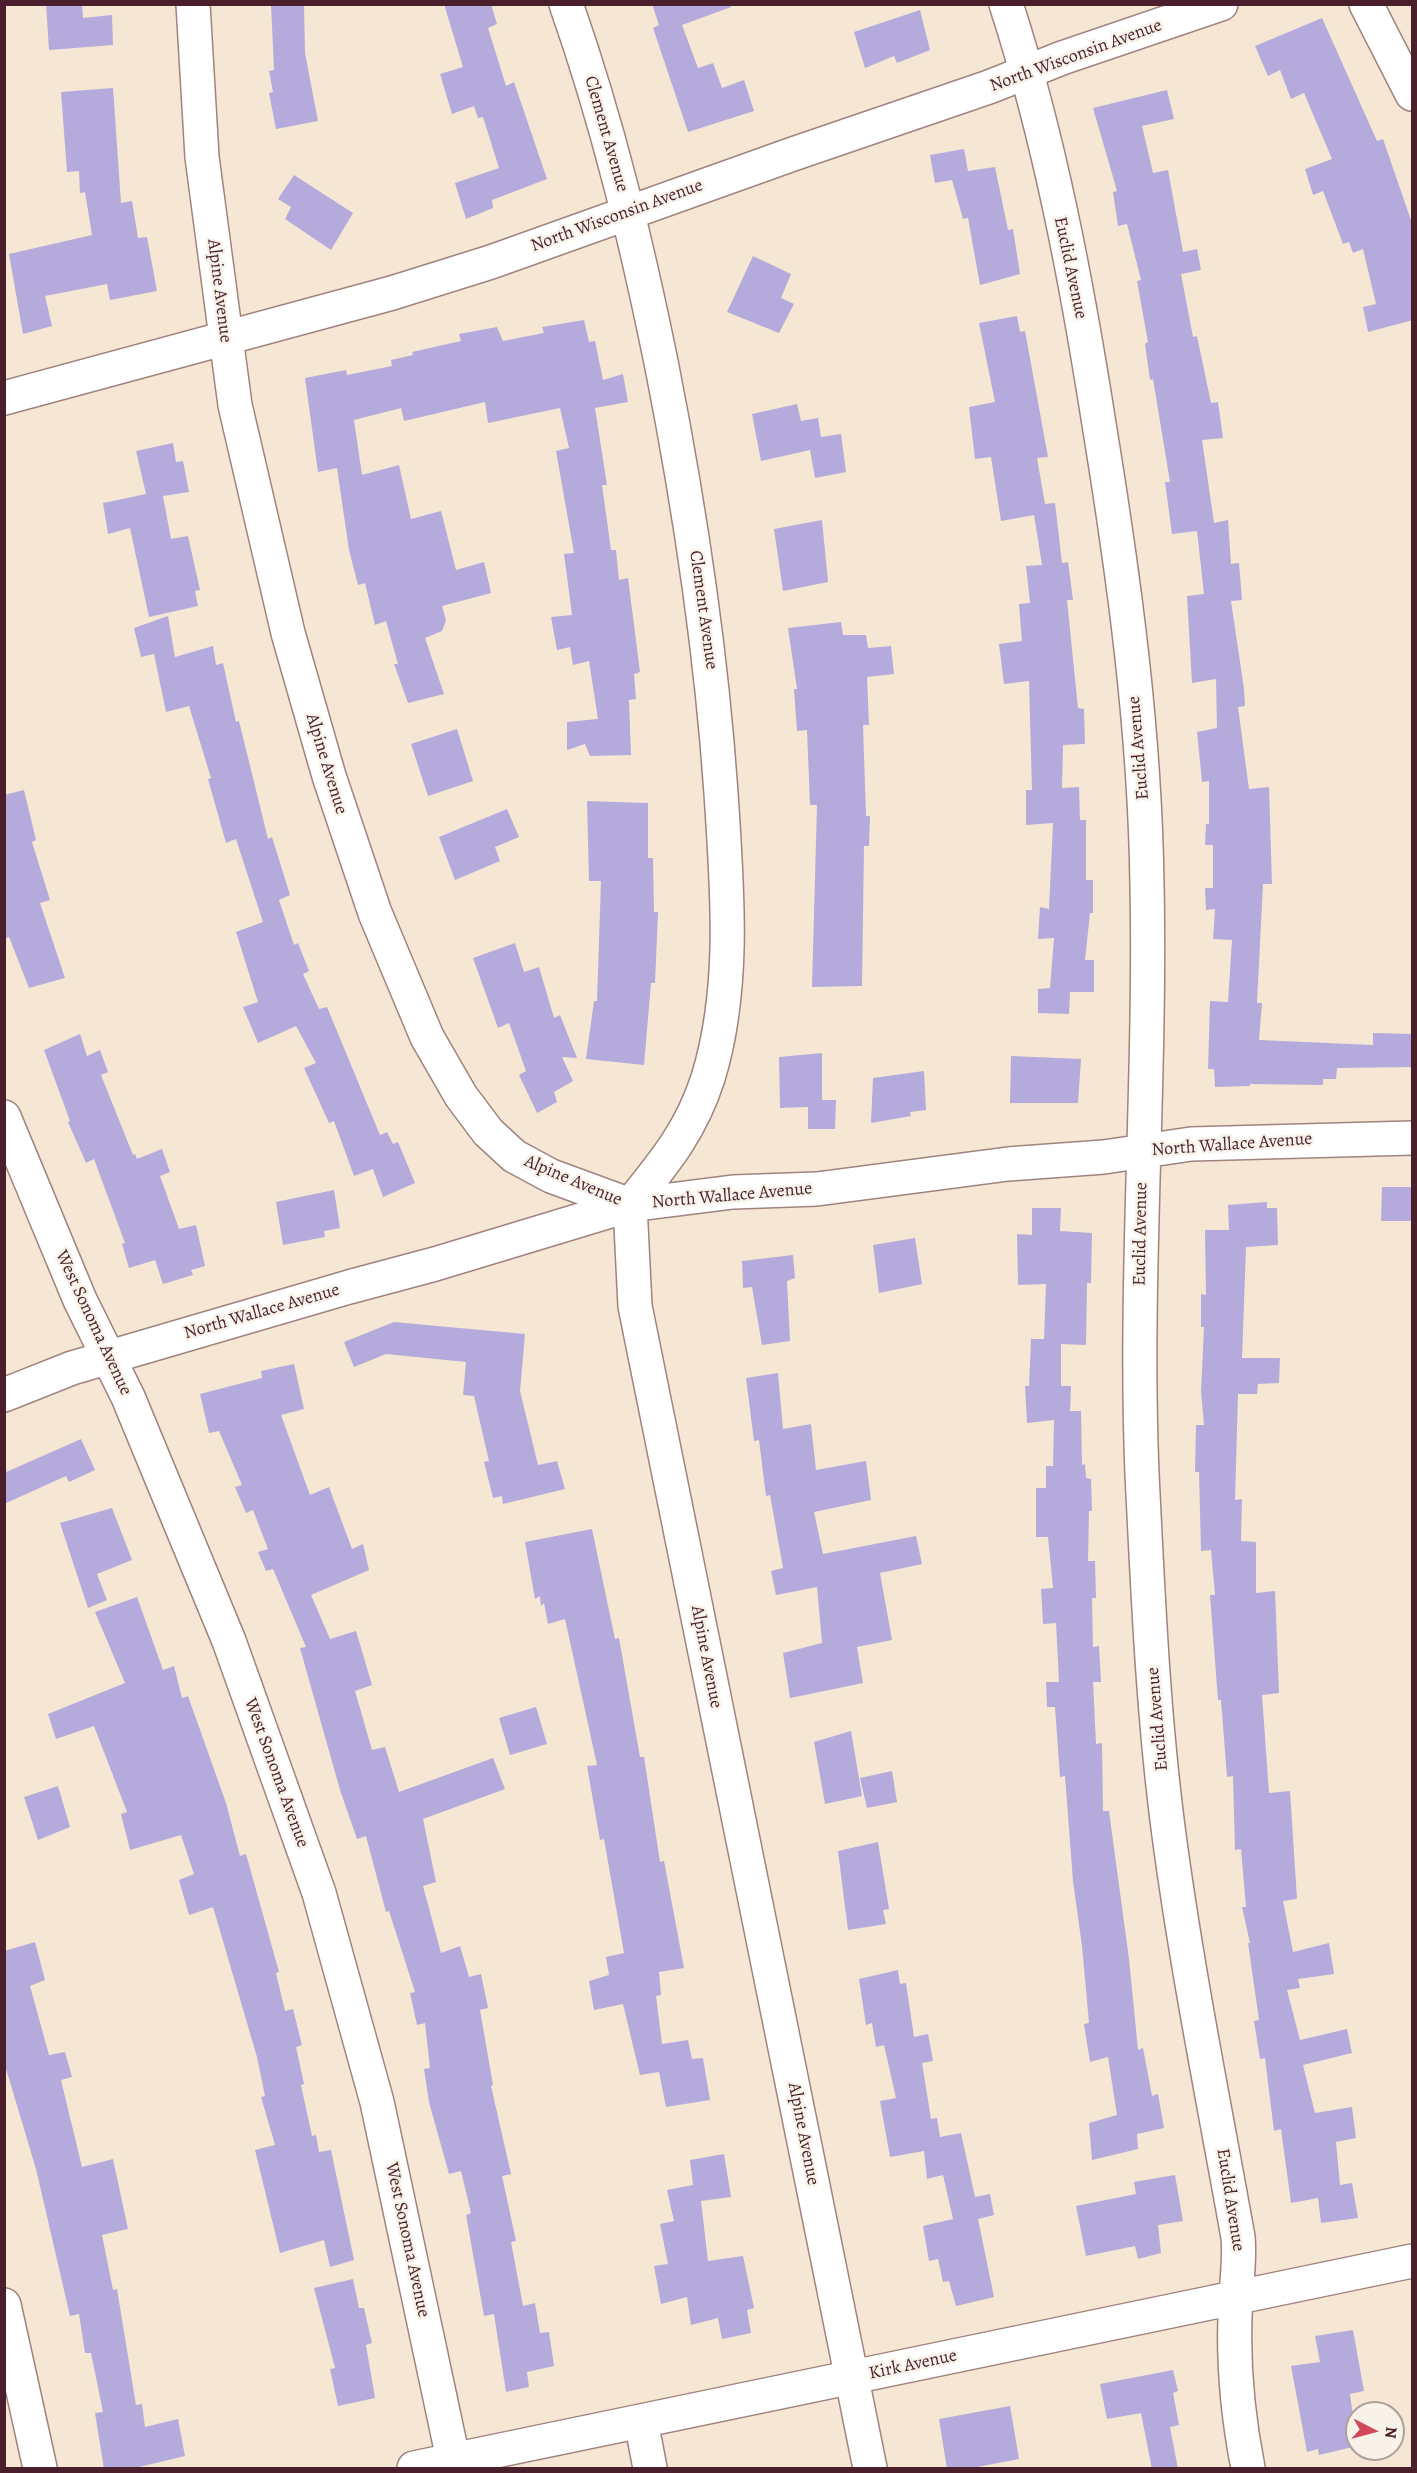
<!DOCTYPE html>
<style>
body{margin:0}
#map{position:relative;width:1417px;height:2473px;overflow:hidden;background:#f5e7d3;font-family:Alegreya,serif}
canvas{display:block}
.frame{position:absolute;inset:0;border:6px solid #4a1f2b;pointer-events:none}
.north{position:absolute;left:1345px;top:2401px;width:60px;height:60px;box-sizing:border-box;background:#f7f3e8;border:2px solid #b29e9c;border-radius:50%;rotate:96deg;font-size:16px;font-weight:700;line-height:24px;text-align:center;color:#4a1f2b}
.north::after{content:'';display:block;margin:auto;width:21px;height:27px;background:#d1495b;clip-path:polygon(50% 0,100% 100%,50% 72%,0 100%)}
</style>
<div id="map">
<canvas width="1417" height="2473"></canvas>
<div class="frame"></div>
<div class="north">N</div>
</div>
<script>
const c = document.querySelector('canvas').getContext('2d');
c.lineJoin = 'round';
function fill(path, color) { c.fillStyle = color; c.fill(path, 'evenodd'); }
function strokePath(path, color, width, dash) { c.strokeStyle = color; c.lineWidth = width; c.lineCap = dash ? 'butt' : 'round'; c.setLineDash(dash || []); c.stroke(path); }
function drawText(font, color, halo, rows, align = 'center') {
  c.font = font + ' Alegreya,serif'; c.lineWidth = 5; c.setLineDash([]); c.textBaseline = 'middle'; c.strokeStyle = halo; c.fillStyle = color; for (const [text, x, y, turn = 0] of rows) {
    c.save(); c.translate(x, y); c.rotate((+turn || 0) * Math.PI / 180); c.textAlign = isNaN(turn) ? turn : align; if (halo) c.strokeText(text, 0, 0); c.fillText(text, 0, 0); c.restore();
  }
}
const building = new Path2D(`
 M 46,4 L 82,4 L 83,18 L 112,15 L 113,45 L 49,50 Z
 M 271,4 L 304,4 L 305,53 L 318,121 L 276,129 L 269,93 L 273,92 L 269,71 L 274,70 Z
 M 444,4 L 491,4 L 497,24 L 488,28 L 506,86 L 514,82 L 547,179 L 492,200 L 493,208 L 466,219 L 455,183 L 499,168 L 483,117 L 478,118 L 474,106 L 452,114 L 440,74 L 463,67 Z
 M 652,4 L 731,4 L 731,7 L 682,25 L 698,68 L 713,63 L 722,88 L 744,80 L 754,111 L 688,132 L 653,28 L 659,25 Z
 M 920,10 L 930,50 L 897,63 L 894,56 L 865,68 L 854,32 Z
 M 1322,18 L 1377,141 L 1383,139 L 1413,226 L 1413,320 L 1368,332 L 1363,307 L 1376,304 L 1363,249 L 1353,253 L 1349,242 L 1343,244 L 1323,191 L 1313,195 L 1305,169 L 1332,159 L 1304,93 L 1291,99 L 1280,70 L 1268,76 L 1255,46 Z
 M 113,88 L 121,203 L 132,201 L 138,238 L 147,237 L 157,291 L 110,300 L 107,284 L 45,296 L 52,326 L 23,334 L 9,254 L 92,235 L 85,192 L 80,193 L 79,171 L 67,172 L 61,92 Z
 M 1167,90 L 1174,119 L 1142,126 L 1153,173 L 1168,170 L 1183,252 L 1197,249 L 1201,270 L 1181,274 L 1193,337 L 1197,336 L 1211,403 L 1218,402 L 1223,438 L 1202,440 L 1214,523 L 1228,520 L 1231,564 L 1239,563 L 1242,600 L 1231,601 L 1244,689 L 1245,706 L 1238,707 L 1249,789 L 1269,787 L 1272,884 L 1263,884 L 1257,1003 L 1262,1003 L 1259,1040 L 1373,1045 L 1373,1033 L 1413,1034 L 1413,1067 L 1337,1068 L 1336,1079 L 1323,1079 L 1323,1085 L 1250,1084 L 1250,1086 L 1215,1087 L 1214,1069 L 1208,1069 L 1210,1001 L 1228,1002 L 1232,940 L 1213,939 L 1215,909 L 1206,910 L 1205,888 L 1213,888 L 1213,845 L 1205,845 L 1206,824 L 1209,824 L 1209,781 L 1202,782 L 1197,732 L 1217,728 L 1216,679 L 1192,683 L 1187,596 L 1204,594 L 1197,531 L 1172,534 L 1165,482 L 1170,482 L 1153,379 L 1150,380 L 1145,344 L 1148,342 L 1137,281 L 1141,280 L 1127,224 L 1118,226 L 1113,192 L 1117,191 L 1093,108 Z
 M 964,149 L 968,171 L 995,167 L 1008,230 L 1013,229 L 1020,274 L 980,285 L 968,218 L 963,219 L 952,180 L 935,183 L 930,155 Z
 M 294,175 L 353,213 L 331,250 L 285,219 L 291,207 L 278,199 Z
 M 753,256 L 791,274 L 781,298 L 794,304 L 779,333 L 727,312 Z
 M 1017,316 L 1020,332 L 1025,331 L 1048,457 L 1037,458 L 1045,504 L 1055,503 L 1062,563 L 1068,562 L 1073,600 L 1067,600 L 1078,708 L 1084,709 L 1085,744 L 1063,745 L 1062,788 L 1079,787 L 1080,820 L 1086,820 L 1086,880 L 1093,880 L 1093,913 L 1090,913 L 1085,960 L 1094,960 L 1094,992 L 1070,992 L 1069,1014 L 1038,1013 L 1038,989 L 1050,988 L 1054,938 L 1038,939 L 1040,907 L 1049,909 L 1053,823 L 1026,825 L 1026,790 L 1032,790 L 1029,681 L 1004,684 L 999,644 L 1022,641 L 1019,604 L 1030,603 L 1026,566 L 1042,565 L 1034,515 L 1001,521 L 991,457 L 975,459 L 969,407 L 995,402 L 979,323 Z
 M 584,320 L 589,342 L 595,341 L 603,380 L 623,374 L 628,402 L 595,408 L 607,485 L 602,485 L 611,550 L 616,550 L 619,580 L 628,578 L 640,672 L 634,674 L 636,699 L 629,700 L 631,755 L 590,756 L 585,744 L 567,750 L 567,722 L 598,719 L 589,661 L 573,665 L 570,647 L 557,650 L 551,617 L 572,615 L 564,554 L 574,553 L 556,451 L 569,448 L 560,408 L 488,423 L 485,402 L 404,421 L 401,408 L 354,420 L 362,475 L 399,465 L 411,519 L 441,511 L 456,570 L 484,562 L 491,593 L 442,606 L 446,620 L 442,631 L 425,638 L 444,694 L 408,703 L 394,664 L 398,664 L 386,621 L 375,625 L 365,583 L 358,585 L 349,550 L 337,468 L 318,472 L 305,378 L 346,370 L 347,375 L 392,366 L 391,360 L 413,355 L 412,352 L 461,341 L 459,334 L 497,327 L 503,341 L 544,333 L 542,327 Z
 M 797,404 L 801,421 L 818,418 L 821,437 L 841,434 L 846,472 L 815,478 L 810,450 L 761,461 L 752,414 Z
 M 173,443 L 176,462 L 183,461 L 189,492 L 163,496 L 171,539 L 188,536 L 200,590 L 195,591 L 198,606 L 149,617 L 130,528 L 108,534 L 103,503 L 146,494 L 136,451 Z
 M 822,520 L 828,582 L 783,591 L 774,529 Z
 M 168,616 L 175,657 L 213,646 L 216,665 L 223,663 L 236,722 L 239,721 L 268,839 L 272,837 L 290,895 L 279,900 L 294,945 L 298,943 L 309,971 L 303,974 L 319,1009 L 327,1007 L 380,1135 L 387,1132 L 393,1144 L 398,1142 L 415,1183 L 383,1197 L 373,1169 L 354,1176 L 334,1121 L 329,1123 L 304,1068 L 316,1063 L 296,1026 L 258,1043 L 243,1007 L 258,1002 L 236,932 L 263,922 L 236,839 L 226,843 L 208,779 L 211,778 L 189,706 L 166,712 L 154,654 L 141,657 L 134,628 Z
 M 841,622 L 843,635 L 866,635 L 868,648 L 891,646 L 894,674 L 867,677 L 869,725 L 863,725 L 866,816 L 870,816 L 869,846 L 864,846 L 862,986 L 812,987 L 817,805 L 810,805 L 807,730 L 797,731 L 794,689 L 797,689 L 788,628 Z
 M 457,729 L 473,781 L 428,796 L 411,744 Z
 M 24,790 L 36,840 L 32,842 L 50,900 L 40,903 L 65,978 L 29,988 L 9,937 L 4,939 L 4,795 Z
 M 587,801 L 648,803 L 648,858 L 653,858 L 654,912 L 658,912 L 655,983 L 651,983 L 644,1065 L 586,1059 L 594,1001 L 597,1001 L 601,881 L 589,881 Z
 M 507,809 L 519,837 L 495,847 L 500,861 L 455,880 L 439,837 Z
 M 515,943 L 524,972 L 539,967 L 554,1018 L 560,1015 L 577,1058 L 562,1057 L 573,1081 L 554,1092 L 557,1102 L 537,1113 L 519,1075 L 526,1071 L 509,1023 L 498,1028 L 473,958 Z
 M 80,1034 L 87,1056 L 100,1050 L 108,1072 L 101,1075 L 133,1155 L 135,1154 L 137,1159 L 162,1149 L 170,1172 L 160,1176 L 179,1229 L 196,1225 L 205,1266 L 191,1270 L 193,1275 L 163,1284 L 155,1260 L 129,1268 L 122,1244 L 125,1243 L 94,1159 L 86,1163 L 68,1122 L 70,1121 L 44,1050 Z
 M 822,1053 L 822,1100 L 836,1100 L 835,1129 L 808,1129 L 808,1107 L 780,1108 L 779,1057 Z
 M 1011,1056 L 1081,1059 L 1078,1103 L 1010,1103 Z
 M 924,1071 L 926,1110 L 910,1112 L 911,1116 L 871,1123 L 873,1078 Z
 M 1382,1187 L 1413,1187 L 1413,1221 L 1381,1221 Z
 M 334,1190 L 340,1228 L 324,1231 L 325,1237 L 283,1245 L 276,1202 Z
 M 1267,1202 L 1267,1208 L 1277,1208 L 1278,1245 L 1246,1247 L 1242,1358 L 1280,1358 L 1279,1383 L 1258,1384 L 1257,1394 L 1238,1394 L 1235,1500 L 1242,1499 L 1241,1541 L 1256,1542 L 1256,1593 L 1275,1591 L 1279,1693 L 1262,1695 L 1269,1793 L 1290,1791 L 1297,1899 L 1283,1901 L 1293,1952 L 1329,1943 L 1334,1974 L 1298,1979 L 1300,1988 L 1287,1990 L 1300,2040 L 1347,2029 L 1352,2053 L 1303,2065 L 1315,2113 L 1352,2107 L 1356,2138 L 1336,2142 L 1340,2185 L 1352,2183 L 1358,2218 L 1321,2223 L 1318,2198 L 1291,2203 L 1281,2129 L 1274,2131 L 1265,2058 L 1260,2059 L 1254,2021 L 1259,2020 L 1248,1943 L 1250,1943 L 1242,1907 L 1246,1907 L 1241,1849 L 1235,1850 L 1233,1776 L 1227,1777 L 1221,1700 L 1218,1700 L 1210,1595 L 1215,1595 L 1211,1550 L 1201,1551 L 1199,1472 L 1195,1472 L 1196,1425 L 1204,1425 L 1201,1391 L 1204,1327 L 1201,1327 L 1201,1294 L 1206,1295 L 1205,1230 L 1229,1230 L 1228,1205 Z
 M 1032,1208 L 1061,1208 L 1060,1231 L 1092,1233 L 1091,1283 L 1087,1283 L 1086,1345 L 1061,1344 L 1061,1386 L 1071,1386 L 1070,1411 L 1081,1411 L 1082,1465 L 1085,1464 L 1086,1478 L 1091,1479 L 1092,1511 L 1089,1511 L 1088,1561 L 1095,1561 L 1096,1598 L 1092,1598 L 1093,1647 L 1099,1646 L 1101,1682 L 1093,1682 L 1096,1744 L 1102,1743 L 1103,1811 L 1109,1811 L 1129,1959 L 1138,2050 L 1143,2048 L 1152,2096 L 1158,2094 L 1164,2128 L 1137,2134 L 1138,2149 L 1092,2160 L 1089,2123 L 1117,2115 L 1108,2057 L 1090,2062 L 1084,2024 L 1089,2023 L 1082,1946 L 1073,1881 L 1065,1776 L 1060,1777 L 1055,1707 L 1047,1707 L 1046,1682 L 1059,1682 L 1056,1623 L 1043,1624 L 1041,1589 L 1053,1588 L 1048,1537 L 1036,1537 L 1036,1488 L 1046,1488 L 1046,1466 L 1053,1466 L 1054,1420 L 1027,1423 L 1025,1386 L 1029,1386 L 1031,1339 L 1044,1339 L 1046,1284 L 1018,1285 L 1017,1234 L 1032,1235 Z
 M 915,1238 L 922,1284 L 879,1293 L 873,1245 Z
 M 793,1255 L 795,1278 L 787,1281 L 790,1341 L 762,1345 L 752,1287 L 743,1288 L 742,1261 Z
 M 394,1322 L 525,1334 L 520,1391 L 538,1465 L 557,1461 L 565,1489 L 503,1504 L 502,1496 L 493,1498 L 484,1462 L 489,1461 L 474,1396 L 463,1395 L 466,1362 L 386,1354 L 354,1367 L 344,1342 Z
 M 294,1364 L 304,1409 L 281,1415 L 310,1495 L 329,1487 L 352,1549 L 363,1544 L 369,1570 L 311,1595 L 330,1639 L 356,1631 L 372,1685 L 355,1691 L 372,1750 L 385,1747 L 399,1792 L 493,1758 L 505,1789 L 423,1819 L 436,1882 L 423,1886 L 441,1953 L 460,1946 L 469,1977 L 481,1974 L 488,2008 L 480,2010 L 493,2085 L 491,2086 L 511,2174 L 502,2176 L 516,2241 L 511,2242 L 523,2306 L 535,2303 L 540,2333 L 549,2332 L 554,2366 L 527,2372 L 529,2387 L 506,2392 L 494,2314 L 484,2316 L 466,2215 L 471,2213 L 461,2171 L 449,2174 L 429,2102 L 424,2069 L 430,2068 L 425,2023 L 417,2025 L 410,1993 L 415,1992 L 389,1911 L 386,1912 L 366,1836 L 357,1839 L 340,1790 L 300,1648 L 306,1647 L 273,1569 L 266,1571 L 258,1552 L 268,1549 L 253,1510 L 246,1513 L 235,1487 L 242,1485 L 219,1431 L 209,1433 L 200,1394 L 262,1378 L 261,1371 Z
 M 778,1373 L 783,1429 L 811,1424 L 816,1470 L 866,1461 L 871,1500 L 814,1512 L 823,1554 L 916,1536 L 922,1564 L 880,1573 L 892,1640 L 857,1647 L 863,1683 L 790,1698 L 783,1653 L 822,1643 L 817,1587 L 776,1595 L 771,1571 L 783,1568 L 770,1495 L 766,1496 L 759,1440 L 754,1441 L 746,1378 Z
 M 81,1439 L 95,1470 L 69,1482 L 66,1476 L 4,1504 L 4,1473 Z
 M 112,1508 L 132,1560 L 97,1574 L 107,1600 L 88,1608 L 60,1523 Z
 M 592,1529 L 615,1639 L 619,1638 L 640,1757 L 644,1757 L 660,1862 L 664,1861 L 684,1968 L 659,1972 L 661,1995 L 656,1996 L 662,2044 L 688,2040 L 692,2059 L 703,2058 L 710,2100 L 666,2107 L 659,2072 L 640,2075 L 623,2004 L 594,2010 L 589,1981 L 609,1975 L 606,1957 L 624,1953 L 604,1839 L 600,1840 L 587,1766 L 597,1765 L 565,1619 L 548,1624 L 544,1603 L 541,1606 L 540,1596 L 535,1599 L 525,1542 Z
 M 137,1597 L 163,1670 L 174,1666 L 182,1698 L 188,1696 L 226,1803 L 240,1856 L 246,1854 L 279,1972 L 276,1973 L 285,2011 L 293,2009 L 302,2045 L 296,2047 L 304,2084 L 301,2085 L 312,2136 L 316,2135 L 319,2152 L 331,2150 L 354,2260 L 330,2267 L 324,2240 L 280,2253 L 255,2150 L 275,2145 L 261,2097 L 265,2096 L 257,2057 L 213,1907 L 189,1915 L 179,1880 L 194,1874 L 181,1835 L 130,1850 L 121,1814 L 127,1812 L 94,1726 L 56,1739 L 48,1714 L 125,1683 L 95,1612 Z
 M 536,1707 L 547,1744 L 510,1755 L 499,1718 Z
 M 851,1731 L 862,1796 L 825,1804 L 814,1742 Z
 M 892,1771 L 897,1802 L 867,1808 L 860,1778 Z
 M 58,1786 L 70,1827 L 38,1840 L 24,1797 Z
 M 878,1842 L 889,1909 L 883,1910 L 886,1924 L 848,1930 L 838,1851 Z
 M 35,1942 L 45,1980 L 30,1986 L 49,2055 L 65,2052 L 72,2077 L 61,2080 L 82,2167 L 113,2159 L 128,2229 L 102,2235 L 113,2290 L 117,2289 L 136,2405 L 142,2404 L 145,2427 L 178,2419 L 185,2456 L 131,2469 L 104,2469 L 95,2413 L 103,2412 L 91,2353 L 85,2353 L 79,2314 L 70,2316 L 36,2169 L 4,2062 L 4,1951 Z
 M 898,1970 L 900,1984 L 906,1983 L 914,2037 L 928,2034 L 933,2061 L 922,2063 L 931,2119 L 937,2118 L 940,2137 L 961,2133 L 975,2197 L 990,2194 L 994,2215 L 978,2219 L 994,2297 L 956,2306 L 949,2281 L 943,2282 L 938,2259 L 929,2261 L 923,2226 L 953,2219 L 943,2175 L 927,2179 L 924,2151 L 890,2157 L 880,2101 L 896,2098 L 884,2045 L 876,2047 L 872,2023 L 866,2025 L 859,1979 Z
 M 724,2154 L 731,2197 L 701,2201 L 708,2261 L 743,2256 L 754,2308 L 747,2310 L 751,2333 L 722,2339 L 718,2318 L 691,2325 L 687,2297 L 661,2304 L 654,2266 L 668,2264 L 660,2224 L 674,2221 L 667,2190 L 693,2185 L 690,2160 Z
 M 1175,2175 L 1183,2221 L 1158,2225 L 1161,2253 L 1138,2259 L 1135,2246 L 1086,2256 L 1076,2206 L 1136,2194 L 1134,2182 Z
 M 353,2279 L 359,2308 L 364,2308 L 372,2343 L 366,2345 L 375,2398 L 338,2406 L 330,2369 L 335,2368 L 314,2288 Z
 M 1353,2330 L 1364,2391 L 1350,2394 L 1357,2446 L 1319,2455 L 1318,2449 L 1307,2452 L 1291,2366 L 1320,2362 L 1315,2336 Z
 M 1173,2370 L 1178,2391 L 1173,2393 L 1179,2425 L 1170,2427 L 1178,2469 L 1152,2469 L 1141,2413 L 1107,2419 L 1100,2384 Z
 M 1010,2406 L 1019,2459 L 967,2469 L 947,2469 L 939,2419 Z`);
const minor = new Path2D(`
 M 193,4 L 202,157 L 235,405 L 288,633 L 329,776 L 375,913 L 427,1037 L 461,1096 L 488,1132 L 514,1156 L 551,1176 L 630,1205
 M 566,4 C 608,123 637,244 662,367 C 690,509 711,648 721,793 C 727,887 736,987 708,1078 C 691,1131 664,1163 630,1205
 M 1006,4 C 1050,140 1077,284 1099,424 C 1124,577 1145,731 1147,885 C 1151,1082 1134,1278 1142,1474 C 1148,1594 1153,1716 1169,1835 C 1187,1970 1214,2103 1238,2237 C 1240,2258 1237,2276 1236,2297 C 1232,2354 1237,2412 1248,2468
 M 1366,4 L 1412,94
 M 4,398 L 392,293 L 491,262 L 793,154 L 989,87 L 1062,58 L 1221,4
 M 4,1117 L 80,1300 L 128,1397 L 229,1641 L 319,1893 L 377,2102 L 455,2468
 M 630,1205 L 635,1306 L 870,2468
 M 4,1395 L 72,1368 L 349,1287 L 435,1264 L 630,1205 L 733,1192 L 817,1189 L 1008,1164 L 1104,1157 L 1191,1144 L 1412,1138
 M 4,2305 L 40,2468
 M 641,2421 L 650,2468
 M 414,2468 L 1412,2261`);
const streetNames = [
 ["North Wisconsin Avenue",1076,56,-20],
 ["Clement Avenue",606,134,74],
 ["North Wisconsin Avenue",617,216,-20],
 ["Euclid Avenue",1070,268,78],
 ["Alpine Avenue",219,291,83],
 ["Clement Avenue",703,610,82],
 ["Euclid Avenue",1139,748,-95],
 ["Alpine Avenue",326,764,73],
 ["North Wallace Avenue",1232,1145,-4],
 ["Alpine Avenue",573,1181,23],
 ["North Wallace Avenue",732,1196,-5],
 ["Euclid Avenue",1141,1234,-89],
 ["North Wallace Avenue",262,1312,-16],
 ["West Sonoma Avenue",93,1323,65],
 ["Alpine Avenue",706,1657,79],
 ["Euclid Avenue",1158,1719,-95],
 ["West Sonoma Avenue",276,1773,70],
 ["Alpine Avenue",803,2134,79],
 ["Euclid Avenue",1230,2200,81],
 ["West Sonoma Avenue",407,2240,78],
 ["Kirk Avenue",913,2365,-12]
];
fill(building, '#b4abdc');
strokePath(minor, '#a0837f', 36);
strokePath(minor, '#fff', 33);
drawText('18px', '#4a1f2b', '#f7f3e8', streetNames);
</script>
